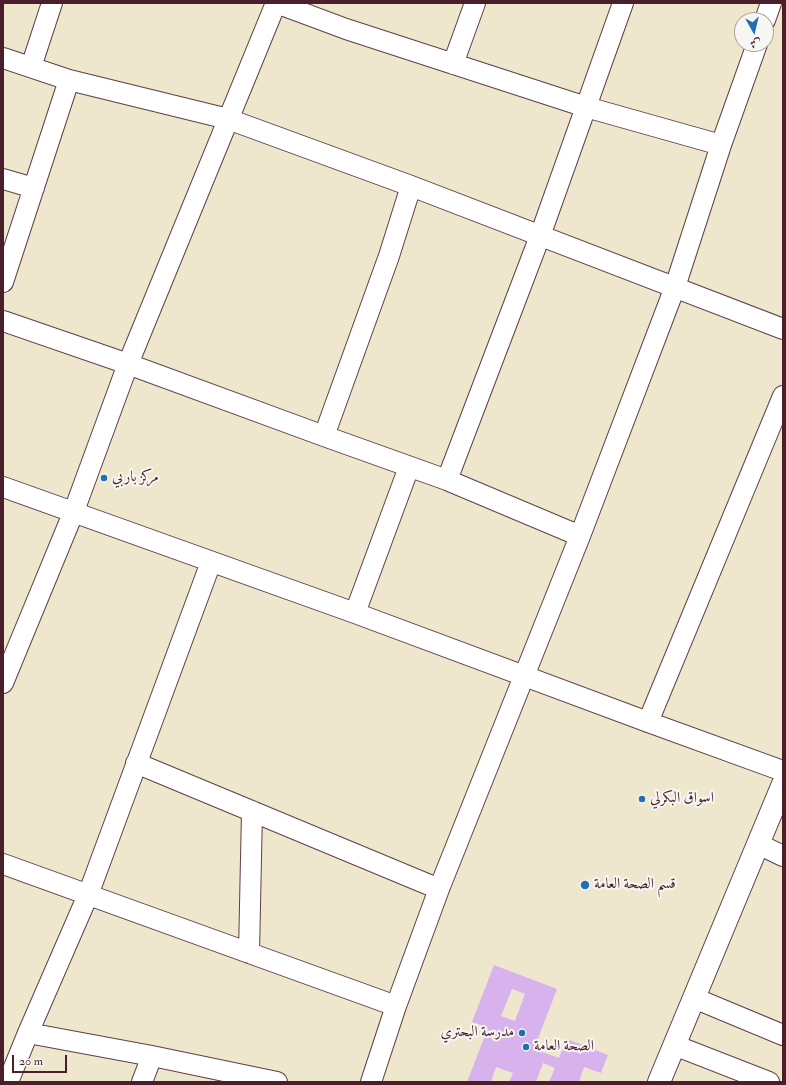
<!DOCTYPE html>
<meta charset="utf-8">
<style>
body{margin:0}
#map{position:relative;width:786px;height:1085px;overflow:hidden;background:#eee7ce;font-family:"IM FELL Double Pica",Amiri,serif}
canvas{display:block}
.frame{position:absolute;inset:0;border:4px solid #4a1f2b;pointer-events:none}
.north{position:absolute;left:734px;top:12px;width:40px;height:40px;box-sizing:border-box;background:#f6f6f2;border:1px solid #b1a0a2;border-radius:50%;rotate:172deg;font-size:11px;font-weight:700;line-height:16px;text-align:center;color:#4a1f2b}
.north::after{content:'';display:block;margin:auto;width:14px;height:18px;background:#1f6fb2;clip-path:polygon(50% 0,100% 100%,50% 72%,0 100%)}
.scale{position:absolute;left:12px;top:1055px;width:55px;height:18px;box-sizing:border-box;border:2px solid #4a1f2b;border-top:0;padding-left:5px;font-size:12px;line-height:14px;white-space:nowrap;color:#4a1f2b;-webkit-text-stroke:3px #f6f6f2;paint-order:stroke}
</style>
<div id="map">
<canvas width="786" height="1085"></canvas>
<div class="frame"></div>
<div class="north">ش</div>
<div class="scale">20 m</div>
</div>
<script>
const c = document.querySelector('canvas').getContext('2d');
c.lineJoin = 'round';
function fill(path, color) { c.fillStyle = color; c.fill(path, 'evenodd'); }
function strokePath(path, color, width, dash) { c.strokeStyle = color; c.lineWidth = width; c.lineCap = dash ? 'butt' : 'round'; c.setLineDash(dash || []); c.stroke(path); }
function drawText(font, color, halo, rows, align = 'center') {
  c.font = font + ' "IM FELL Double Pica",Amiri,serif'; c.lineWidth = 4; c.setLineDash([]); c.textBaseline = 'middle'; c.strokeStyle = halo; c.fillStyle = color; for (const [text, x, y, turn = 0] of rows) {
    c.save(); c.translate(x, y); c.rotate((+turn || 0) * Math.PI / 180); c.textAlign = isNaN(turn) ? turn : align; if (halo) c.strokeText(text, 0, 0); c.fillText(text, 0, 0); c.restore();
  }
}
const building = new Path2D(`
 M 494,965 L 557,989 L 534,1049 L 559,1058 L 567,1039 L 608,1055 L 601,1073 L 584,1067 L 579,1082 L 549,1082 L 555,1068 L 543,1063 L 536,1082 L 509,1082 L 513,1073 L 496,1067 L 491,1082 L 467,1082 L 488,1028 L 472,1022 ZM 512,989 L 525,994 L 515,1021 L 501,1016 Z`);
const minor = new Path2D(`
 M 276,3 L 346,29 L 586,107 L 721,145
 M 765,20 L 771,3
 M 3,58 L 69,80 L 228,119 L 411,186 L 783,329
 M 453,64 L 475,3
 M 31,67 L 52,3
 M 3,179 L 34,188
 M 3,282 L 69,80
 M 3,321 L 128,364 L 324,436 L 447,480 L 580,536
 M 324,436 L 389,256 L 411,186
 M 447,480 L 540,236 L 623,3
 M 3,487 L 355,613 L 648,722 L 783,771
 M 355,613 L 409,467
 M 3,683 L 74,511 L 128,364 L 276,3
 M 648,722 L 783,396
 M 136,763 L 439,889
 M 758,844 L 783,856
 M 3,864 L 396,1006
 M 249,953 L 252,811
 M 694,998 L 783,1035
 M 28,1033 L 152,1056 L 277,1082
 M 674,1045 L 769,1082
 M 8,1082 L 28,1033 L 88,895 L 211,562
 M 142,1082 L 152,1056
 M 371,1082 L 396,1006 L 439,889 L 580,536 L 675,287 L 721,145 L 757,44`);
const tertiary = new Path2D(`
 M 659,1082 L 783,784`);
const markers = [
 [104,478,4,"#1f6fb2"],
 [642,799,4,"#1f6fb2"],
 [585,885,5,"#1f6fb2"],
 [522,1033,4,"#1f6fb2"],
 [526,1047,4,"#1f6fb2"]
];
const poiNames = [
 ["مركز باربي",112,478],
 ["اسواق البكرلي",650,799],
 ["قسم الصحة العامة",594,885],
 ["مدرسة البحتري",514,1033,"right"],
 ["الصحة العامة",534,1047]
];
fill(building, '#d7b2ed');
strokePath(minor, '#633d43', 22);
strokePath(tertiary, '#633d43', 24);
strokePath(minor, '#fff', 20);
strokePath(tertiary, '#fff', 22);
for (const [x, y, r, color] of markers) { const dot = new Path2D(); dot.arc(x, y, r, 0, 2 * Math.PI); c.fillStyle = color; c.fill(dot); strokePath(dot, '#f6f6f2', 1.5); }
drawText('15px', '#4a1f2b', '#f6f6f2', poiNames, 'left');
</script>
